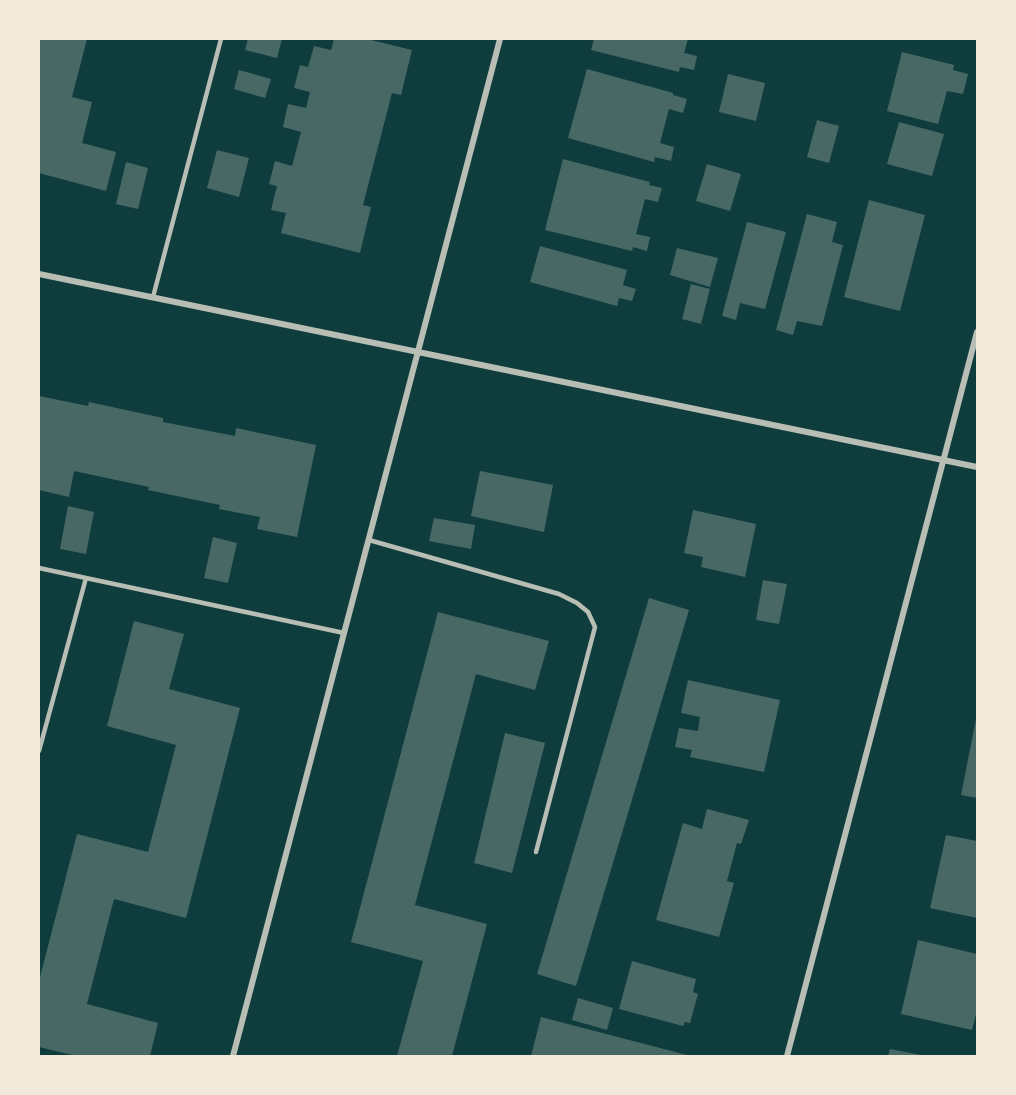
<!DOCTYPE html>
<style>
body{margin:0}
#map{position:relative;width:1016px;height:1095px;overflow:hidden;background:#0f3d3e;font-family:Lato,sans-serif}
canvas{display:block}
.frame{position:absolute;inset:0;border:40px solid #f1e9da;pointer-events:none}
</style>
<div id="map">
<canvas width="1016" height="1095"></canvas>
<div class="frame"></div>
</div>
<script>
const c = document.querySelector('canvas').getContext('2d');
c.lineJoin = 'round';
function fill(path, color) { c.fillStyle = color; c.fill(path, 'evenodd'); }
function strokePath(path, color, width, dash) { c.strokeStyle = color; c.lineWidth = width; c.lineCap = dash ? 'butt' : 'round'; c.setLineDash(dash || []); c.stroke(path); }
const building = new Path2D(`
 M 39,39 L 87,39 L 72,97 L 92,102 L 82,143 L 116,152 L 106,191 L 39,173 Z
 M 248,39 L 282,39 L 277,58 L 245,50 Z
 M 334,39 L 367,39 L 412,50 L 401,95 L 392,93 L 363,205 L 371,207 L 360,253 L 281,233 L 286,213 L 271,210 L 277,186 L 269,184 L 275,161 L 292,166 L 301,132 L 283,127 L 288,104 L 306,108 L 310,92 L 294,88 L 300,65 L 308,67 L 314,46 L 331,50 Z
 M 594,39 L 688,39 L 684,53 L 697,56 L 694,70 L 680,67 L 679,72 L 591,50 Z
 M 902,52 L 954,65 L 953,70 L 968,74 L 963,94 L 947,91 L 938,124 L 887,111 Z
 M 587,69 L 673,93 L 673,95 L 687,99 L 683,113 L 669,109 L 660,143 L 674,147 L 671,161 L 655,157 L 654,162 L 568,138 Z
 M 239,70 L 271,79 L 265,98 L 234,89 Z
 M 728,74 L 765,83 L 756,121 L 719,112 Z
 M 817,120 L 839,126 L 829,163 L 807,157 Z
 M 899,122 L 944,134 L 932,176 L 887,164 Z
 M 217,150 L 249,158 L 239,197 L 207,188 Z
 M 563,159 L 650,182 L 649,185 L 662,188 L 658,202 L 645,199 L 636,234 L 650,237 L 647,251 L 633,247 L 632,251 L 545,230 Z
 M 126,162 L 148,168 L 138,209 L 116,204 Z
 M 707,164 L 741,174 L 730,211 L 696,201 Z
 M 869,200 L 925,215 L 900,311 L 844,297 Z
 M 807,214 L 837,222 L 832,242 L 843,245 L 822,326 L 797,321 L 793,335 L 776,330 Z
 M 747,222 L 786,232 L 765,309 L 740,303 L 736,320 L 722,316 Z
 M 540,246 L 627,270 L 623,285 L 636,289 L 632,301 L 619,298 L 617,306 L 530,282 Z
 M 677,248 L 718,258 L 710,287 L 670,275 Z
 M 691,284 L 710,289 L 701,324 L 682,319 Z
 M 39,396 L 88,406 L 89,402 L 163,418 L 163,422 L 235,436 L 236,428 L 316,445 L 297,537 L 257,529 L 260,517 L 219,509 L 220,505 L 148,490 L 149,487 L 74,471 L 69,497 L 39,490 Z
 M 480,471 L 553,485 L 544,532 L 471,516 Z
 M 68,506 L 94,512 L 86,554 L 60,549 Z
 M 693,510 L 756,524 L 745,577 L 701,567 L 703,557 L 684,553 Z
 M 434,518 L 475,525 L 471,549 L 429,541 Z
 M 213,537 L 237,543 L 228,583 L 204,578 Z
 M 763,580 L 787,584 L 779,624 L 756,620 Z
 M 649,598 L 689,610 L 576,986 L 537,974 Z
 M 438,612 L 549,641 L 535,690 L 476,674 L 415,905 L 487,924 L 452,1056 L 397,1056 L 423,961 L 351,942 Z
 M 134,621 L 184,634 L 169,689 L 240,708 L 186,918 L 114,899 L 87,1004 L 158,1023 L 150,1056 L 76,1056 L 39,1047 L 39,981 L 77,834 L 148,852 L 176,745 L 107,726 Z
 M 688,680 L 780,700 L 764,772 L 690,757 L 692,750 L 675,747 L 679,728 L 698,731 L 700,717 L 681,713 Z
 M 976,719 L 977,719 L 977,798 L 961,795 Z
 M 505,733 L 545,743 L 512,873 L 474,863 Z
 M 707,809 L 749,820 L 741,844 L 737,843 L 727,881 L 734,883 L 719,937 L 656,920 L 683,823 L 702,829 Z
 M 946,835 L 977,841 L 977,918 L 930,908 Z
 M 918,940 L 977,954 L 977,1010 L 972,1030 L 901,1014 Z
 M 632,961 L 696,979 L 693,992 L 698,994 L 690,1023 L 685,1022 L 683,1026 L 619,1009 Z
 M 578,998 L 613,1008 L 607,1030 L 572,1020 Z
 M 541,1017 L 687,1055 L 687,1056 L 531,1056 Z
 M 890,1049 L 921,1055 L 921,1056 L 888,1056 Z`);
const service = new Path2D(`
 M 153,297 L 221,39
 M 369,540 L 559,594 L 577,603 L 588,612 L 595,627 L 536,852
 M 39,568 L 344,633
 M 39,751 L 86,578`);
const minor = new Path2D(`
 M 39,274 L 977,467
 M 233,1056 L 500,39
 M 787,1056 L 977,332`);
fill(building, '#486865');
strokePath(service, '#b8beb3', 4.5);
strokePath(minor, '#b8beb3', 6);
</script>
